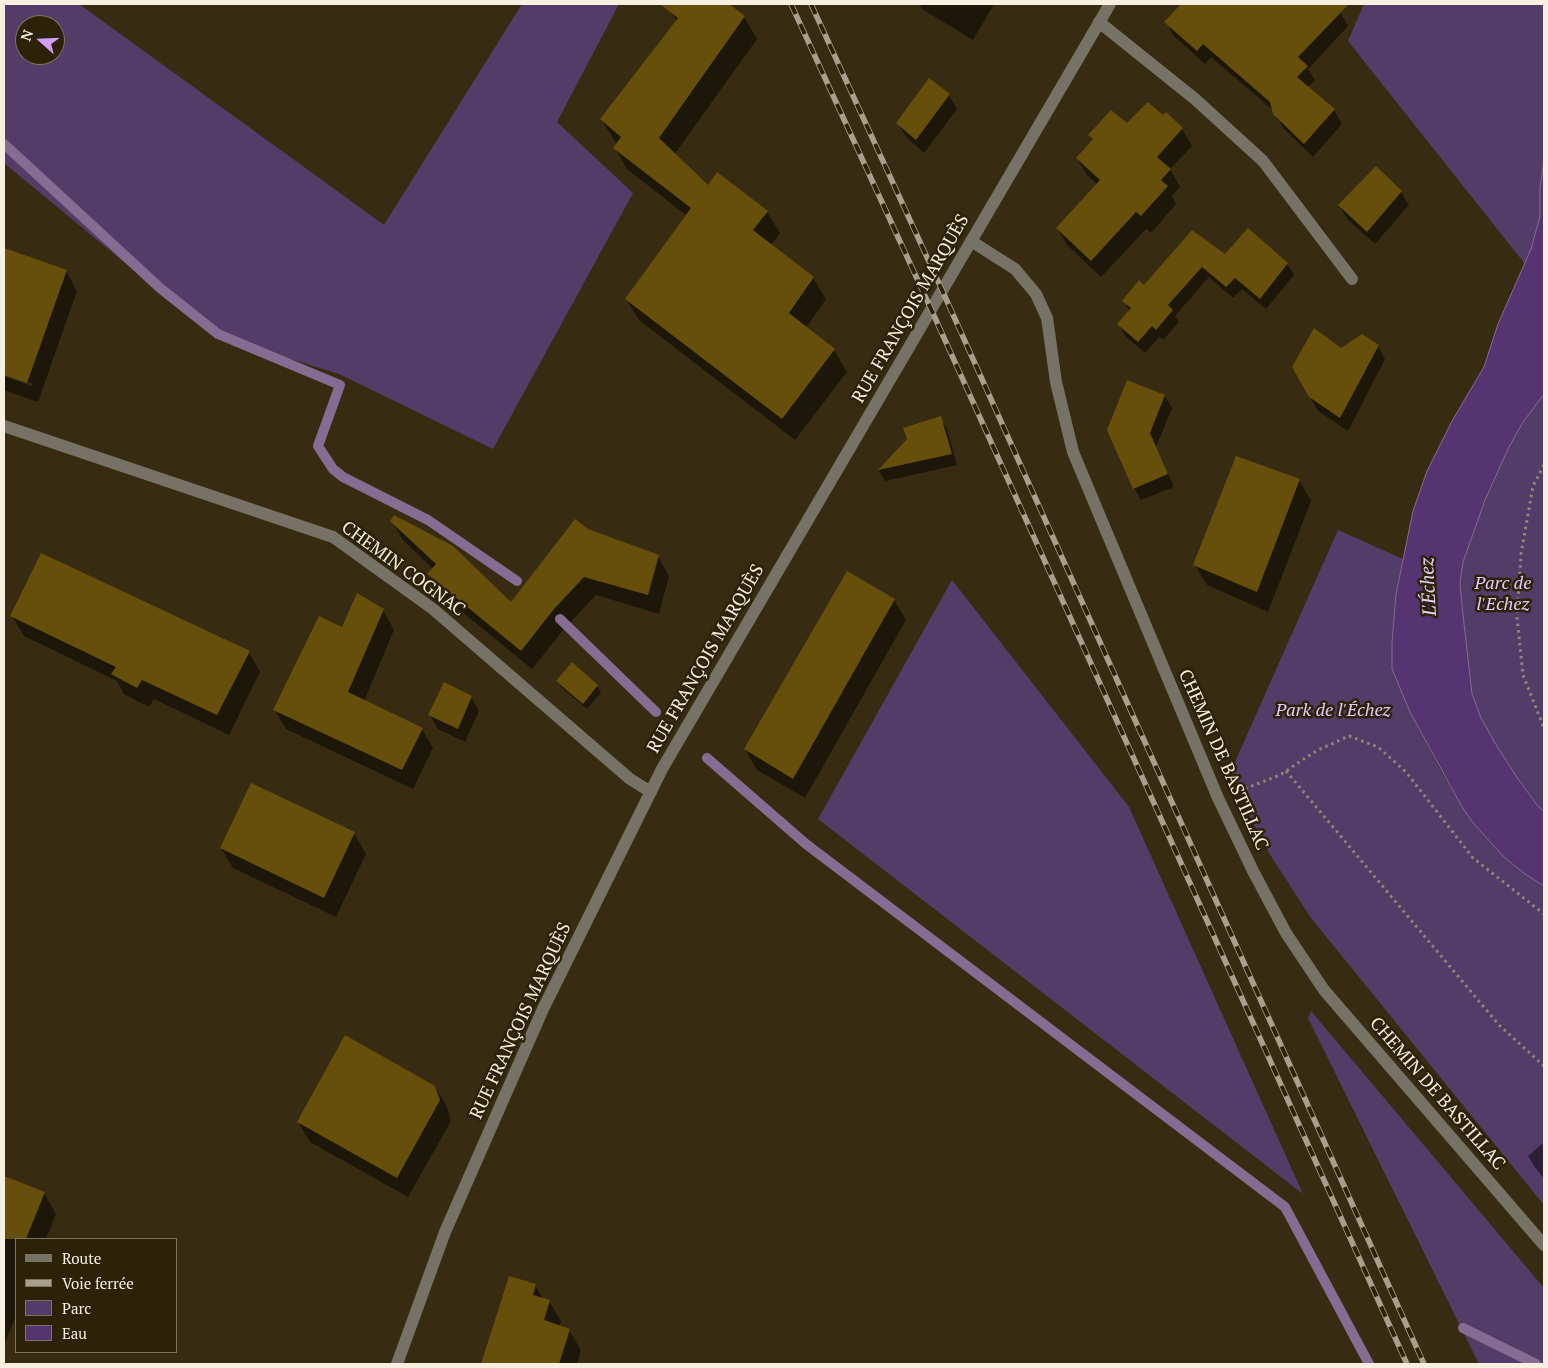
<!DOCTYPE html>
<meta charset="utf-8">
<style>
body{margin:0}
#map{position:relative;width:1548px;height:1368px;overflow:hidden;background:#372c12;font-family:"PT Serif",serif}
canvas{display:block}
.frame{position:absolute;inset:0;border:5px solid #f7f0e1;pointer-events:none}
.legend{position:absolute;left:15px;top:1238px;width:162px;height:115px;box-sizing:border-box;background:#2c2208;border:1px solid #7d745f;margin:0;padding:6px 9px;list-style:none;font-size:15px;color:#f7f0e1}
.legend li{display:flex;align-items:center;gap:10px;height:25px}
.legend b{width:25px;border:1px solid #7d745f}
.north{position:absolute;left:15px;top:15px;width:50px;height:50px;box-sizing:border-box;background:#2c2208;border:1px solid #7d745f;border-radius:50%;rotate:290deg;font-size:14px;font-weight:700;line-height:20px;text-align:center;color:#f7f0e1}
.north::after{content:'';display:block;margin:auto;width:18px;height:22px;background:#d19dfe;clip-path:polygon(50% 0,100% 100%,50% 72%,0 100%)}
</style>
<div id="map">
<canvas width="1548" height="1368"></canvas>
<div class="frame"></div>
<ul class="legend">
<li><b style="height:6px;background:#777266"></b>Route</li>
<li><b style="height:6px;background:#a8a08c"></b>Voie ferrée</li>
<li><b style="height:14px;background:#543c68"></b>Parc</li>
<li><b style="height:14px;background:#563472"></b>Eau</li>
</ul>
<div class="north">N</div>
</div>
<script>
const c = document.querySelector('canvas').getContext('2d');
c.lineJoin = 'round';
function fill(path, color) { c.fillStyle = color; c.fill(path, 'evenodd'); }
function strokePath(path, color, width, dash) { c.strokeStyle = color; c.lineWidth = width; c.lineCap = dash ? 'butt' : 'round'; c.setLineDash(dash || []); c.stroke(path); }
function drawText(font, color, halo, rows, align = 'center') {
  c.font = font + ' "PT Serif",serif'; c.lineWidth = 5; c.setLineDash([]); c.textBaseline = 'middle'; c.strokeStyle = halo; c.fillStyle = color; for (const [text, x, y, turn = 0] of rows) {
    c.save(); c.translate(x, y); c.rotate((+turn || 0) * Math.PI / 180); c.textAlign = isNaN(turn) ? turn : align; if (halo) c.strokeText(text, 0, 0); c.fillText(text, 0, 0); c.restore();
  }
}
const green = new Path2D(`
 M 4,4 L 79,4 L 384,225 L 522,4 L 619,4 L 557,122 L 633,193 L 493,449 L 339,374 L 211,334 L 4,163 ZM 25,25 L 55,25 L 55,55 L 25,55 Z
 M 1364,4 L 1544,4 L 1544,160 L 1540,189 L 1540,216 L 1531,249 L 1525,264 L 1348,41 Z
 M 1544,394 L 1544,812 L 1538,806 L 1516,776 L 1495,743 L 1481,718 L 1472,694 L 1462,606 L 1460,583 L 1463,562 L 1485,500 L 1508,449 L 1523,422 Z
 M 1338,530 L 1403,559 L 1396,594 L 1392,643 L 1392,669 L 1410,712 L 1442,773 L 1462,807 L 1474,824 L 1505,858 L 1525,874 L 1544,886 L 1544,1205 L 1311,918 L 1269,853 L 1246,809 L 1231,771 Z
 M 952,580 L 1129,807 L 1303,1194 L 818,819 Z
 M 1311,1011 L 1544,1288 L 1544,1364 L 1479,1364 L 1308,1018 Z`);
const water = new Path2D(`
 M 1544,160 L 1544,394 L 1523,422 L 1508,449 L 1485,500 L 1463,562 L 1460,583 L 1462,606 L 1472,694 L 1481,718 L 1495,743 L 1516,776 L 1537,805 L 1544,812 L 1544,886 L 1525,874 L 1505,858 L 1474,824 L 1462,807 L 1410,712 L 1392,669 L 1392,643 L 1396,594 L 1413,511 L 1427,471 L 1452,421 L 1484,367 L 1498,324 L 1531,249 L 1540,216 L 1540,189 Z`);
const shadow = new Path2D(`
 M 676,4 L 726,4 L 744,17 L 757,39 L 674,155 L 708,187 L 767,212 L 780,233 L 771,245 L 813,278 L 826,299 L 806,328 L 834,350 L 847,372 L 795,440 L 639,320 L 626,299 L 687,216 L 627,169 L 615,148 L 617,144 L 614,140 L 601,119 L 677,21 L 671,11 Z
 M 919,4 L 994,4 L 973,40 L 922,9 Z
 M 1182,4 L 1331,4 L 1340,12 L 1348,26 L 1308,69 L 1315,80 L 1308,87 L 1334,110 L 1342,124 L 1313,157 L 1283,128 L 1274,111 L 1211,57 L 1205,64 L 1174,36 L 1166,22 Z
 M 949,95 L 957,109 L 924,153 L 906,137 L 898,123 Z
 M 1166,114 L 1182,129 L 1192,146 L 1170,169 L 1180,187 L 1172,196 L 1176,204 L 1151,233 L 1146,229 L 1101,277 L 1067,245 L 1057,228 L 1098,185 L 1087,175 L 1077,158 L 1093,140 L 1090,135 L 1163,117 Z
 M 1401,192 L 1409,205 L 1375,244 L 1347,219 L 1339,205 Z
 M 4,249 L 66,271 L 77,291 L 38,402 L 4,390 L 4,376 L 32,386 L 33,384 L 4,373 Z
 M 1225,256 L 1287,264 L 1294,275 L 1266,309 L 1242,289 L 1233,298 L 1209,277 L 1175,316 L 1179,322 L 1163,340 L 1159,337 L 1145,353 L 1125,336 L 1119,324 L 1130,312 L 1124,301 Z
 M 1378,346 L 1385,359 L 1348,431 L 1318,411 L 1293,367 L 1341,350 Z
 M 1165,396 L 1172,408 L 1156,447 L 1174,487 L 1141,500 L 1134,488 L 1108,430 Z
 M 940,418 L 947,429 L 957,465 L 885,481 L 879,471 L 908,440 Z
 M 1299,480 L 1311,501 L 1268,612 L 1207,585 L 1195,565 Z
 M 392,521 L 512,604 L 587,530 L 658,556 L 669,576 L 659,614 L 596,595 L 565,628 L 532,669 L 439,593 L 428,574 L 433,569 L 403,540 Z
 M 894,600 L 906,620 L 805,798 L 757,770 L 745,749 Z
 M 383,610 L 394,630 L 364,701 L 422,729 L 433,748 L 413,789 L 286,729 L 274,709 L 342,628 Z
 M 12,616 L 249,652 L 260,672 L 229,735 L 154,699 L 149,707 L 124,694 L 117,681 L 24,636 Z
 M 572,664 L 597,686 L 601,693 L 587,709 L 561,687 L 557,681 Z
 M 471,697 L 479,711 L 465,742 L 438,729 L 430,715 Z
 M 354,833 L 366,854 L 336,917 L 233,868 L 221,848 Z
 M 435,1086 L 447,1107 L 451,1121 L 408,1197 L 310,1142 L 298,1122 Z
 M 1544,1142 L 1544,1179 L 1534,1166 L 1528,1156 Z
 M 4,1178 L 44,1193 L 56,1214 L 46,1239 L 16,1239 L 16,1315 L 4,1346 Z
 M 509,1277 L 535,1285 L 543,1299 L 549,1301 L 561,1321 L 559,1327 L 569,1330 L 581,1350 L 577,1364 L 482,1364 Z`);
const stream = new Path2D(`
 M 4,144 L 160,288 L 218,334 L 340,385 L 318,446 L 333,469 L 343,477 L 428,520 L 517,581
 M 560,619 L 656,712
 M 707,758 L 806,844 L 1285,1207 L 1369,1364
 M 1463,1328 L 1536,1364`);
const building = new Path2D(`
 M 660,4 L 729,4 L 745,16 L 659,138 L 708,185 L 717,172 L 768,211 L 753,230 L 814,277 L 789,313 L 835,349 L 782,419 L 625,299 L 691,208 L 613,148 L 621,137 L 600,119 L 678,18 Z
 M 1181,4 L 1349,4 L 1298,57 L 1308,66 L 1297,77 L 1335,109 L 1304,144 L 1273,114 L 1270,102 L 1203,44 L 1197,51 L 1164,22 Z
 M 929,78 L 950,94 L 916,140 L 896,123 Z
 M 1148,102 L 1163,115 L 1166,112 L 1183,128 L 1157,157 L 1171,169 L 1161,180 L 1168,186 L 1141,216 L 1136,212 L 1091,261 L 1056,228 L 1100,180 L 1076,158 L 1093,139 L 1088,135 L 1111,110 L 1127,123 Z
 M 1376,166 L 1402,191 L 1367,232 L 1338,205 Z
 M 1248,228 L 1288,263 L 1260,299 L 1235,278 L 1226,287 L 1202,267 L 1168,305 L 1173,310 L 1156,330 L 1152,326 L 1138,342 L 1117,324 L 1131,308 L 1122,301 L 1139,280 L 1144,285 L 1192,230 L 1225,254 Z
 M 4,248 L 67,270 L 27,383 L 4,375 Z
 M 1314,328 L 1341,348 L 1362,334 L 1379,345 L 1340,418 L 1309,397 L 1292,367 Z
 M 1127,380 L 1165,395 L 1150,433 L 1168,474 L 1133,489 L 1107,430 Z
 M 941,416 L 952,454 L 878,470 L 907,439 L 903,428 Z
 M 1236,456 L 1300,479 L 1257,592 L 1193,565 Z
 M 394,515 L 453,546 L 511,602 L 575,519 L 588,529 L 659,555 L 648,595 L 584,577 L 554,609 L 521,651 L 427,574 L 436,564 L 390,521 Z
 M 41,553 L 250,651 L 217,715 L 142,680 L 137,688 L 111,674 L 116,667 L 10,616 Z
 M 847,571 L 895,599 L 793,779 L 744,749 Z
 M 357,593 L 384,609 L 348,692 L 423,728 L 402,770 L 273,710 L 319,616 L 342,627 Z
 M 572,662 L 598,685 L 583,704 L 556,681 Z
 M 444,682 L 472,696 L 458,729 L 428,715 Z
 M 251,783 L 355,832 L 324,898 L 220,848 Z
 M 345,1035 L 435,1086 L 440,1100 L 397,1178 L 297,1122 Z
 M 4,1176 L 45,1192 L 26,1239 L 4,1239 Z
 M 509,1276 L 536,1284 L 533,1295 L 550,1300 L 544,1320 L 570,1329 L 559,1364 L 481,1364 Z`);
const path = new Path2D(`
 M 1544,465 L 1533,486 L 1521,554 L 1517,617 L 1523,675 L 1544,728
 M 1286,771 L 1499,1025 L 1544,1066
 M 1239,791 L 1280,775 L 1316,751 L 1349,736 L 1378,747 L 1406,772 L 1473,858 L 1544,914`);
const minor = new Path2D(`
 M 1099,22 L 1195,99 L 1263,161 L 1352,279
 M 971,241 L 1015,269 L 1036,294 L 1047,318 L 1056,382 L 1073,452 L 1218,798 L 1253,871 L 1286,933 L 1324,990 L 1544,1245`);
const tertiary = new Path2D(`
 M 4,426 L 333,537 L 433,609 L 630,779 L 651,792
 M 397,1364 L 445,1232 L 543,1009 L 662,769 L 1110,4`);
const rail = new Path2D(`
 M 791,4 L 931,309 L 1407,1364
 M 811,4 L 942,290 L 1424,1364`);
const streetNames = [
 ["RUE FRANÇOIS MARQUÈS",911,309,-60],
 ["CHEMIN COGNAC",403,569,36],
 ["RUE FRANÇOIS MARQUÈS",706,659,-60],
 ["CHEMIN DE BASTILLAC",1223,760,66],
 ["RUE FRANÇOIS MARQUÈS",521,1021,-65],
 ["CHEMIN DE BASTILLAC",1437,1094,49]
];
const parkNames = [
 ["Parc de",1503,584],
 ["l'Echez",1503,605],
 ["Park de l'Échez",1333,711]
];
const waterNames = [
 ["L'Échez",1429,587,-93]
];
fill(green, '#543c68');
fill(water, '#563472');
strokePath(water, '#866c93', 1);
fill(shadow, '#0007');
strokePath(stream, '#866c93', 10);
fill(building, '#664f0a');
strokePath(path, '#918873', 3, [2.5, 4]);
strokePath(minor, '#777266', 12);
strokePath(tertiary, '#777266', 12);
strokePath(rail, '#a8a08c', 5.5);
strokePath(rail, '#2c2208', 4, [11]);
drawText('18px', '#f7f0e1', '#2c2208', streetNames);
drawText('italic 18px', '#e4c7ff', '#2c2208', parkNames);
drawText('italic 19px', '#e3cff5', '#2c2208', waterNames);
</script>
